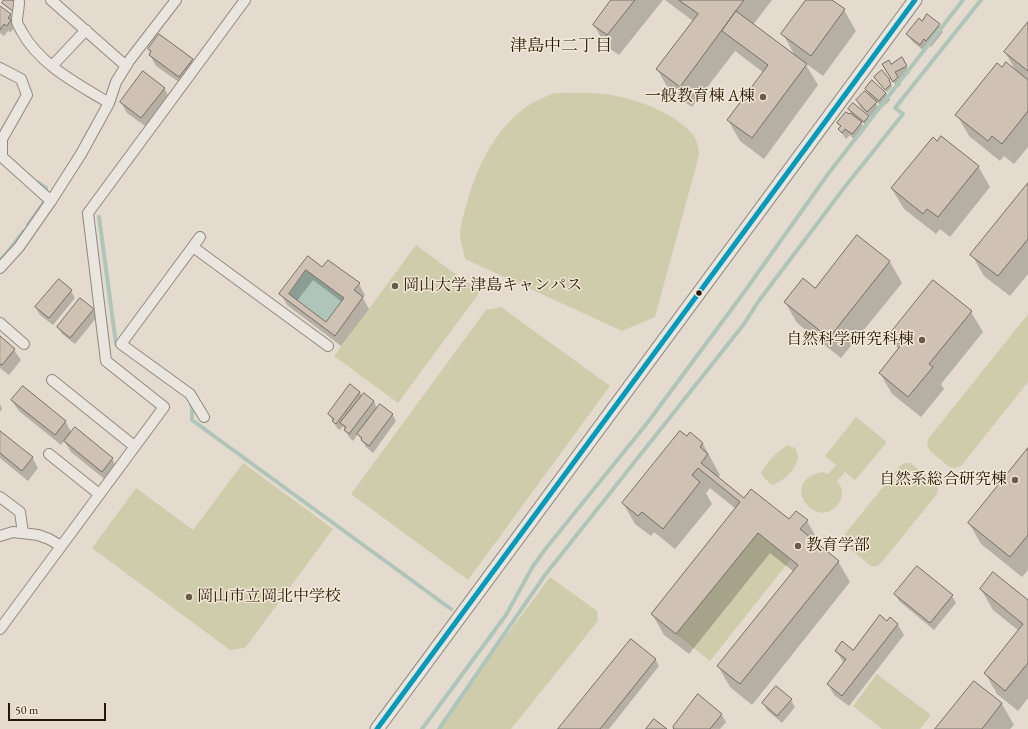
<!DOCTYPE html>
<meta charset="utf-8">
<style>
body{margin:0}
#map{position:relative;width:1028px;height:729px;overflow:hidden;background:#e4dbce;font-family:"EB Garamond",serif}
canvas{display:block}
.scale{position:absolute;left:8px;top:703px;width:98px;height:18px;box-sizing:border-box;border:2px solid #271601;border-top:0;padding-left:5px;font-size:12px;line-height:14px;white-space:nowrap;color:#271601;-webkit-text-stroke:3px #f3e9d9;paint-order:stroke}
</style>
<div id="map">
<canvas width="1028" height="729"></canvas>
<div class="scale">50 m</div>
</div>
<script>
const c = document.querySelector('canvas').getContext('2d');
c.lineJoin = 'round';
function fill(path, color) { c.fillStyle = color; c.fill(path, 'evenodd'); }
function strokePath(path, color, width, dash) { c.strokeStyle = color; c.lineWidth = width; c.lineCap = dash ? 'butt' : 'round'; c.setLineDash(dash || []); c.stroke(path); }
function drawText(font, color, halo, rows, align = 'center') {
  c.font = font + ' "EB Garamond","Noto Serif JP",serif'; c.lineWidth = 3; c.setLineDash([]); c.textBaseline = 'middle'; c.strokeStyle = halo; c.fillStyle = color; for (const [text, x, y, turn = 0] of rows) {
    c.save(); c.translate(x, y); c.rotate((+turn || 0) * Math.PI / 180); c.textAlign = isNaN(turn) ? turn : align; if (halo) c.strokeText(text, 0, 0); c.fillText(text, 0, 0); c.restore();
  }
}
const green = new Path2D(`
 M 555,93 C 571,93 588,92 604,94 C 632,97 675,112 693,135 C 697,140 699,148 699,155 L 655,317 L 622,331 L 465,259 C 464,252 461,243 460,235 C 460,225 464,213 467,203 C 477,165 498,124 532,103 C 539,99 547,96 555,93 Z
 M 416,245 L 480,292 L 398,403 L 334,356 Z
 M 501,307 L 610,386 L 468,580 L 351,494 L 486,310 Z
 M 1028,314 L 1028,382 L 961,466 L 954,468 L 949,467 L 930,451 L 927,445 L 928,439 Z
 M 856,417 L 887,442 L 855,480 L 845,472 L 837,481 C 842,487 844,493 840,501 C 820,536 775,482 822,472 L 828,474 L 836,465 L 825,456 Z
 M 788,445 L 795,448 C 796,450 798,454 798,457 C 797,469 783,482 772,485 L 764,478 L 761,473 C 768,461 776,452 788,445 Z
 M 243,463 L 333,529 L 245,648 L 230,650 L 92,548 L 136,488 L 193,530 Z
 M 905,463 L 910,463 L 936,483 L 938,488 L 937,494 L 882,562 L 877,566 L 871,566 L 846,546 L 843,541 L 844,535 L 901,465 Z
 M 758,533 L 791,559 L 710,661 L 676,634 Z
 M 550,577 L 597,611 L 598,621 L 511,729 L 437,729 Z
 M 877,674 L 931,715 L 920,729 L 882,729 L 853,706 Z`);
const water = new Path2D(`
 M 306,270 L 344,298 L 326,322 L 289,294 Z`);
const shadow = new Path2D(`
 M 612,0 L 663,0 L 619,55 L 606,46 L 594,25 Z
 M 665,0 L 772,0 L 753,25 L 796,58 L 783,34 L 808,0 L 831,0 L 844,10 L 856,31 L 823,76 L 804,62 L 818,85 L 764,159 L 740,141 L 728,120 L 764,73 L 735,51 L 692,107 L 669,90 L 657,69 L 693,21 Z
 M 0,7 L 11,15 L 15,22 L 12,25 L 14,28 L 11,32 L 8,31 L 4,36 L 0,33 Z
 M 922,22 L 939,25 L 943,32 L 931,47 L 928,46 L 924,51 L 912,41 L 907,34 Z
 M 1028,24 L 1028,147 L 1014,164 L 1004,156 L 1000,161 L 969,136 L 957,115 L 1002,68 L 1017,73 L 1005,52 Z
 M 149,49 L 192,60 L 198,71 L 186,87 L 156,66 L 150,55 L 151,53 Z
 M 901,58 L 910,73 L 898,80 L 901,85 L 897,88 L 884,64 L 890,65 Z
 M 875,77 L 889,80 L 892,87 L 887,92 Z
 M 164,88 L 170,99 L 148,128 L 127,113 L 121,102 Z
 M 866,89 L 886,93 L 890,100 L 883,107 L 874,100 L 880,110 L 872,118 L 861,108 L 857,101 L 871,98 Z
 M 849,109 L 867,115 L 870,120 L 866,125 L 859,119 L 865,130 L 856,141 L 850,135 L 846,139 L 839,129 L 841,127 L 838,123 L 853,117 Z
 M 938,142 L 978,166 L 990,187 L 950,237 L 940,229 L 936,234 L 904,209 L 892,189 Z
 M 1028,185 L 1028,274 L 1010,296 L 984,276 L 972,255 Z
 M 858,236 L 890,262 L 902,283 L 841,358 L 797,323 L 785,302 L 815,289 Z
 M 308,258 L 323,269 L 359,284 L 365,295 L 363,298 L 369,309 L 341,346 L 287,305 L 281,294 ZM 313,280 L 342,302 L 327,323 L 297,301 Z
 M 71,291 L 75,298 L 53,325 L 40,315 L 36,308 Z
 M 93,310 L 97,317 L 75,344 L 62,334 L 58,327 Z
 M 971,312 L 983,332 L 941,384 L 944,389 L 921,417 L 892,394 L 880,373 L 899,350 L 890,335 Z
 M 0,338 L 14,350 L 21,360 L 9,375 L 0,368 Z
 M 360,392 L 362,396 L 364,394 L 374,402 L 377,408 L 392,414 L 396,421 L 373,453 L 366,447 L 358,434 L 353,441 L 349,437 L 343,426 L 340,430 L 337,428 L 329,414 Z
 M 12,401 L 65,421 L 72,433 L 112,459 L 118,469 L 108,482 L 71,452 L 64,441 L 61,445 L 19,411 Z
 M 0,404 L 2,409 L 0,412 Z
 M 0,432 L 32,457 L 38,468 L 28,481 L 0,458 Z
 M 690,434 L 703,444 L 720,475 L 718,478 L 744,499 L 790,521 L 807,521 L 819,542 L 817,544 L 838,561 L 850,582 L 752,705 L 730,687 L 718,666 L 794,572 L 770,553 L 689,654 L 664,635 L 652,614 L 736,509 L 710,488 L 706,493 L 712,504 L 675,549 L 654,532 L 651,536 L 635,524 L 623,503 Z
 M 1028,450 L 1028,570 L 1022,577 L 981,544 L 969,523 Z
 M 981,589 L 1028,601 L 1028,698 L 1018,711 L 997,694 L 985,673 L 1019,631 L 993,610 Z
 M 895,594 L 952,596 L 956,603 L 934,630 L 899,601 Z
 M 890,619 L 898,625 L 904,635 L 849,706 L 834,695 L 828,684 L 844,663 L 836,651 L 853,651 Z
 M 655,659 L 659,666 L 609,729 L 560,729 Z
 M 974,682 L 1002,704 L 1014,725 L 1010,729 L 936,729 Z
 M 776,687 L 791,700 L 795,707 L 782,723 L 767,710 L 763,703 Z
 M 698,695 L 722,715 L 726,722 L 720,729 L 674,729 Z`);
const stream = new Path2D(`
 M 99,217 L 116,344 L 120,347
 M 28,225 L 45,201 L 46,188 L 37,182
 M 0,260 L 7,253 L 24,231
 M 191,403 L 192,407 L 192,420 L 451,609
 M 422,729 L 506,615 L 533,566 L 547,547 L 648,422 L 745,291 L 828,174 L 963,0
 M 439,729 L 545,575 L 744,324 L 758,302 L 844,188 L 903,114 L 895,108 L 981,0`);
const building = new Path2D(`
 M 4,0 L 12,0 L 16,3 L 14,12 L 2,3 Z
 M 611,0 L 635,0 L 607,35 L 593,25 Z
 M 679,0 L 744,0 L 680,87 L 656,69 L 698,14 Z
 M 806,0 L 832,0 L 845,9 L 811,56 L 781,34 Z
 M 0,6 L 11,14 L 8,18 L 11,20 L 7,26 L 4,24 L 0,30 Z
 M 736,11 L 807,64 L 752,138 L 727,120 L 768,65 L 722,31 Z
 M 927,14 L 940,24 L 926,41 L 924,39 L 920,45 L 906,34 L 919,18 L 922,21 Z
 M 1028,22 L 1028,71 L 1004,52 Z
 M 159,34 L 193,59 L 179,77 L 149,55 L 151,51 L 148,49 Z
 M 902,57 L 907,66 L 895,72 L 898,77 L 893,82 L 882,64 L 889,60 L 891,64 Z
 M 1006,62 L 1028,80 L 1028,111 L 1002,144 L 992,136 L 988,141 L 955,115 L 997,63 L 1002,67 Z
 M 882,70 L 890,80 L 889,80 L 891,84 L 885,90 L 874,77 Z
 M 143,71 L 165,88 L 141,118 L 120,102 Z
 M 872,80 L 886,93 L 879,101 L 865,89 Z
 M 865,91 L 877,102 L 867,112 L 856,100 Z
 M 853,103 L 869,116 L 864,122 L 848,109 Z
 M 846,112 L 849,114 L 850,113 L 862,122 L 852,134 L 845,129 L 842,133 L 838,129 L 841,126 L 837,123 Z
 M 941,136 L 979,166 L 938,217 L 927,209 L 923,214 L 891,188 L 933,137 L 937,141 Z
 M 1028,183 L 1028,239 L 998,276 L 970,255 Z
 M 857,235 L 890,261 L 829,338 L 784,302 L 803,278 L 815,288 Z
 M 308,256 L 322,267 L 328,260 L 360,283 L 354,290 L 363,297 L 335,336 L 279,294 ZM 306,270 L 344,298 L 326,322 L 289,294 Z
 M 59,279 L 72,290 L 49,318 L 35,307 Z
 M 933,280 L 972,311 L 929,364 L 933,367 L 908,397 L 879,373 L 901,345 L 889,335 Z
 M 80,298 L 94,309 L 70,338 L 57,327 Z
 M 0,336 L 15,349 L 2,365 L 0,364 Z
 M 350,384 L 360,392 L 336,424 L 332,421 L 334,419 L 328,414 Z
 M 23,386 L 66,421 L 55,435 L 11,400 Z
 M 364,393 L 374,401 L 349,434 L 344,430 L 346,427 L 340,423 Z
 M 380,404 L 393,414 L 369,446 L 361,440 L 362,438 L 357,434 Z
 M 75,427 L 113,458 L 102,472 L 64,441 Z
 M 0,431 L 33,457 L 22,471 L 0,453 Z
 M 680,431 L 687,436 L 690,432 L 703,443 L 700,447 L 708,454 L 701,463 L 744,498 L 751,489 L 789,519 L 796,511 L 808,520 L 800,529 L 839,561 L 740,684 L 717,666 L 798,565 L 758,533 L 676,634 L 651,614 L 740,502 L 698,468 L 692,475 L 700,482 L 663,529 L 642,512 L 638,516 L 622,503 Z
 M 1028,448 L 1028,535 L 1010,557 L 968,523 Z
 M 917,566 L 953,595 L 930,623 L 894,594 Z
 M 993,572 L 1028,600 L 1028,663 L 1005,691 L 984,673 L 1023,624 L 980,589 Z
 M 880,615 L 887,621 L 890,617 L 898,624 L 842,696 L 827,684 L 846,659 L 835,651 L 842,641 L 853,650 Z
 M 631,639 L 656,659 L 600,729 L 558,729 Z
 M 974,681 L 1002,703 L 982,729 L 935,729 Z
 M 776,686 L 792,699 L 777,716 L 762,703 Z
 M 698,694 L 722,714 L 710,729 L 673,729 L 674,728 L 673,727 Z
 M 654,719 L 667,729 L 646,729 Z`);
const minor = new Path2D(`
 M 51,0 L 126,66
 M 19,2 C 19,8 17,15 17,21 C 17,24 20,28 22,32 C 40,65 78,84 109,103
 M 52,66 L 86,30
 M 0,68 L 21,79 L 27,95 L 2,139 L 2,157 L 51,201
 M 200,237 L 121,344 L 190,394 L 204,417
 M 193,247 L 328,346
 M 0,268 L 19,247 L 51,201 L 81,154 L 109,103 L 116,82 L 129,61 L 176,0
 M 0,323 L 24,344
 M 52,380 L 134,446
 M 49,454 L 99,494
 M 0,497 L 20,512 L 23,533
 M 0,536 L 13,532 L 38,535 L 49,539 L 61,546
 M 0,629 L 164,407 L 106,361 L 88,213 L 245,0`);
const tertiary = new Path2D(`
 M 377,729 L 915,0`);
const bus1 = new Path2D(`
 M 377,729 L 915,0`);
const markers = [
 [763,97,4,"#695b49"],
 [395,286,4,"#695b49"],
 [699,293,3.5,"#271601"],
 [922,340,4,"#695b49"],
 [1015,480,4,"#695b49"],
 [798,546,4,"#695b49"],
 [189,597,4,"#695b49"]
];
const poiNames = [
 ["一般教育棟 A棟",755,97],
 ["岡山大学 津島キャンパス",403,286,"left"],
 ["自然科学研究科棟",914,340],
 ["自然系総合研究棟",1007,480],
 ["教育学部",806,546,"left"],
 ["岡山市立岡北中学校",197,597,"left"]
];
const neighbourhoodNames = [
 ["津島中二丁目",561,46]
];
fill(green, '#cfccac');
fill(water, '#b0c5ba');
fill(shadow, '#0003');
strokePath(stream, '#b0c5ba', 4);
fill(building, '#cfc2b5');
strokePath(building, '#756e64', 1);
strokePath(minor, '#90897f', 12);
strokePath(tertiary, '#90897f', 15);
strokePath(minor, '#eae5de', 10);
strokePath(tertiary, '#eae5de', 13);
strokePath(bus1, '#049aba', 5);
for (const [x, y, r, color] of markers) { const dot = new Path2D(); dot.arc(x, y, r, 0, 2 * Math.PI); c.fillStyle = color; c.fill(dot); strokePath(dot, '#f3e9d9', 1.5); }
drawText('16px', '#271601', '#f3e9d9', poiNames, 'right');
drawText('17px', '#271601', '#f3e9d9', neighbourhoodNames);
</script>
